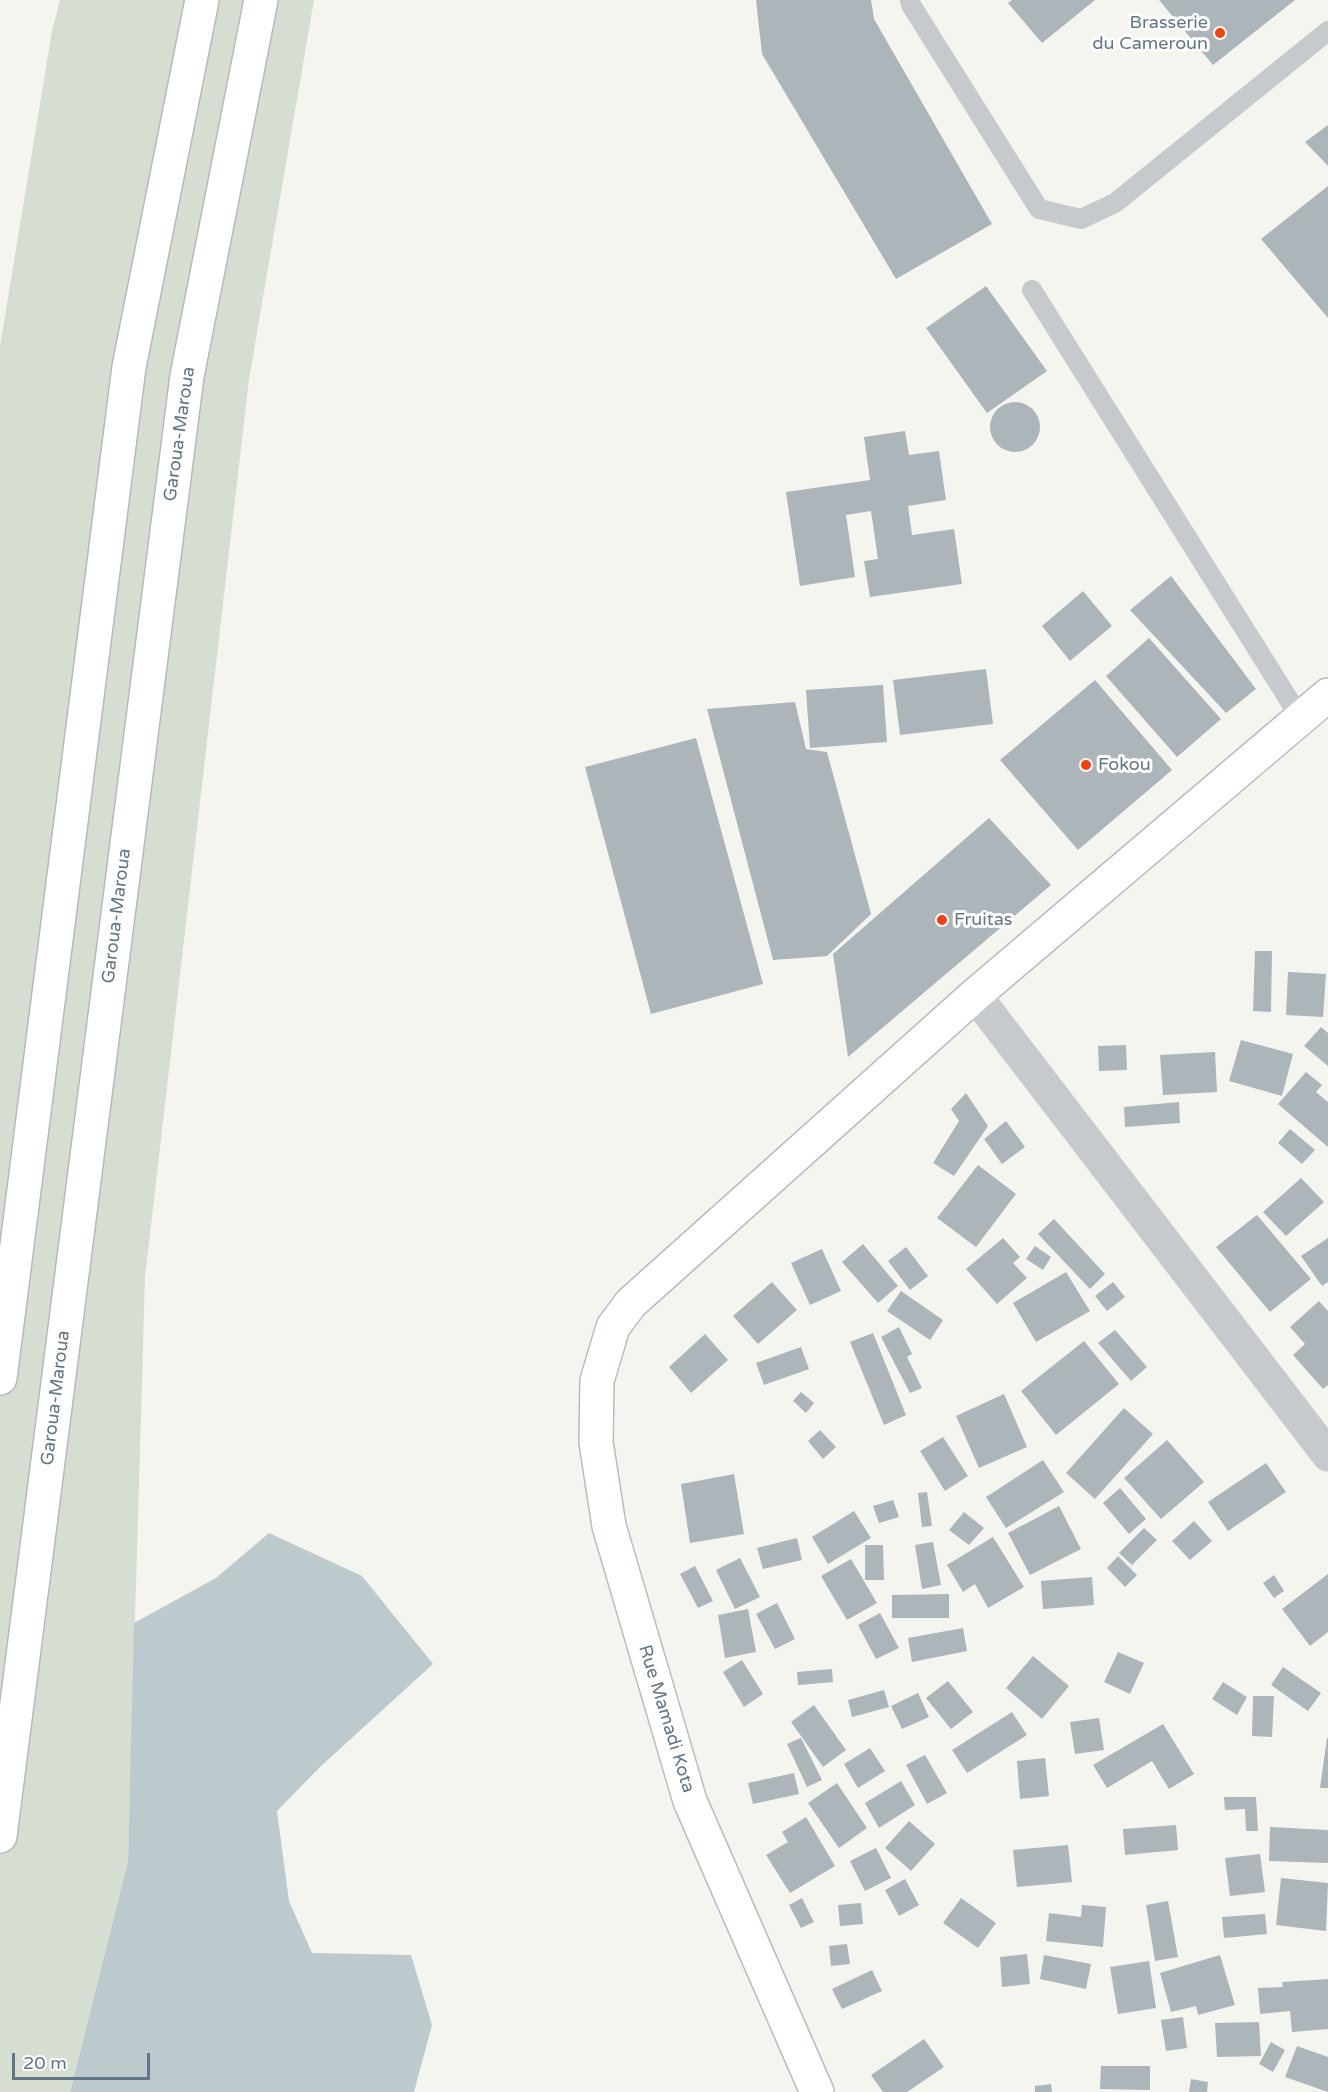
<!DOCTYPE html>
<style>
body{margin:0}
#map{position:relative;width:1328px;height:2092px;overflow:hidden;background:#f5f5f0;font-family:"Varela Round",sans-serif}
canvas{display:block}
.scale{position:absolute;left:12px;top:2053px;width:138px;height:27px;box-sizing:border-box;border:3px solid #617685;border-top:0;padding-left:8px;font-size:18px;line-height:21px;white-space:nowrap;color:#617685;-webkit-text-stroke:4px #fff;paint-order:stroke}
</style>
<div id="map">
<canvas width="1328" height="2092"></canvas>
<div class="scale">20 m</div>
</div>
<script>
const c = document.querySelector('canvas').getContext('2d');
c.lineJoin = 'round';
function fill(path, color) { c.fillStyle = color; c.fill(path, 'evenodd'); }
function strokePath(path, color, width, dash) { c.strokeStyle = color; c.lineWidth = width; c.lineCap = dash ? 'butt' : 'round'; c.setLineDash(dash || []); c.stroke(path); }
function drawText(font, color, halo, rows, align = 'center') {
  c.font = font + ' "Varela Round",sans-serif'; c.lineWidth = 6; c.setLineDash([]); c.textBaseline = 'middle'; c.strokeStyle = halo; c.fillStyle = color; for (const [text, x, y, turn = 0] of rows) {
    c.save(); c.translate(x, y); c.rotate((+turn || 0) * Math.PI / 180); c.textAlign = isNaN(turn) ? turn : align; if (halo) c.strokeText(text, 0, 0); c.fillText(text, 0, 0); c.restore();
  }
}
const green = new Path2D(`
 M 60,0 L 314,0 L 249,379 L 145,1277 L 128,1861 L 70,2092 L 0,2092 L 0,346 L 52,31 Z`);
const water = new Path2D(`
 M 269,1533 L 362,1576 L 433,1664 L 320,1767 L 277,1811 L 289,1901 L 312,1953 L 411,1955 L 432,2025 L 414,2092 L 70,2092 L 128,1861 L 134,1623 L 216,1578 Z`);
const building = new Path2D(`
 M 756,0 L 871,0 L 874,19 L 992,224 L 896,279 L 762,54 Z
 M 1012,0 L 1095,0 L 1042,43 L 1008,3 Z
 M 1159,0 L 1295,0 L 1213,65 Z
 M 1328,125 L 1328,166 L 1305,142 Z
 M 1328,186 L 1328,318 L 1261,239 Z
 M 986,286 L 1047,371 L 987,413 L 926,328 Z
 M990 427a25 25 0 1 1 50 0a25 25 0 1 1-50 0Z
 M 905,431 L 909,455 L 939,451 L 946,500 L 908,506 L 912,535 L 954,529 L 962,584 L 870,597 L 864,561 L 878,559 L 871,511 L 846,515 L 855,577 L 800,586 L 786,492 L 870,480 L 864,437 Z
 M 1171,576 L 1256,689 L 1226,713 L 1130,610 Z
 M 1083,591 L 1112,626 L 1070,661 L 1042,626 Z
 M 1149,638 L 1221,719 L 1177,757 L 1106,676 Z
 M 986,669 L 993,724 L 900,735 L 893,680 Z
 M 1095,680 L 1172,770 L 1078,850 L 1000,760 Z
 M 883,685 L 887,742 L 810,748 L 806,690 Z
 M 795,702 L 806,749 L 827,752 L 871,914 L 827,956 L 773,960 L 707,709 Z
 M 696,738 L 763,984 L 651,1014 L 585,767 Z
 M 989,818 L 1051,885 L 848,1057 L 833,954 Z
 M 1255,951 L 1272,951 L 1271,1012 L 1253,1011 Z
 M 1288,972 L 1326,974 L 1323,1017 L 1286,1015 Z
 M 1321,1027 L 1328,1033 L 1328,1066 L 1304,1046 Z
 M 1241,1040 L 1293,1054 L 1282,1096 L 1229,1081 Z
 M 1126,1045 L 1127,1070 L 1099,1071 L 1098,1046 Z
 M 1215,1052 L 1217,1092 L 1163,1095 L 1160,1055 Z
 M 1306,1072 L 1322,1085 L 1316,1092 L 1328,1102 L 1328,1147 L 1278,1104 Z
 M 966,1093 L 988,1126 L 954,1176 L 933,1163 L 959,1121 L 951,1109 Z
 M 1179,1102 L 1180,1123 L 1125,1127 L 1124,1107 Z
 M 1006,1121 L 1025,1147 L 1002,1164 L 984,1139 Z
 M 1290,1129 L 1315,1150 L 1302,1164 L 1278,1143 Z
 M 978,1165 L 1016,1194 L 976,1247 L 937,1218 Z
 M 1301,1178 L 1324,1202 L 1286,1236 L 1263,1212 Z
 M 1257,1215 L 1311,1279 L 1270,1312 L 1216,1247 Z
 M 1054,1219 L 1105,1274 L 1090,1289 L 1038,1234 Z
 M 1003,1238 L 1020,1257 L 1013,1263 L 1027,1278 L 997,1304 L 966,1269 Z
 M 1328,1238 L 1328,1282 L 1322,1286 L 1301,1256 Z
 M 863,1244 L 898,1286 L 878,1303 L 842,1262 Z
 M 1035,1246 L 1051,1257 L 1043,1270 L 1026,1259 Z
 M 906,1247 L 928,1276 L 910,1290 L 888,1261 Z
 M 822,1249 L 841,1291 L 810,1305 L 791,1263 Z
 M 1066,1272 L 1090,1311 L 1036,1342 L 1013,1303 Z
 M 772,1282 L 797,1310 L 758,1344 L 733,1316 Z
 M 1113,1282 L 1125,1297 L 1107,1311 L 1095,1296 Z
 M 901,1291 L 943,1320 L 930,1340 L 887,1311 Z
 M 1319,1301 L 1328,1311 L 1328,1385 L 1323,1389 L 1293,1355 L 1305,1344 L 1290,1327 Z
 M 899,1327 L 912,1354 L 907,1357 L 922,1388 L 910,1393 L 881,1337 Z
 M 1115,1330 L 1147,1367 L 1131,1381 L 1098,1343 Z
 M 873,1333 L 906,1415 L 884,1425 L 850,1342 Z
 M 705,1334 L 728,1360 L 691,1393 L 669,1367 Z
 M 1084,1341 L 1119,1384 L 1056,1435 L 1021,1391 Z
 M 801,1347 L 809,1369 L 764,1385 L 756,1363 Z
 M 801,1392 L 814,1403 L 806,1413 L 793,1401 Z
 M 1004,1394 L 1027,1447 L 979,1468 L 956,1416 Z
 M 1124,1408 L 1153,1434 L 1095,1499 L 1066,1473 Z
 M 820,1430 L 836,1447 L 823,1459 L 808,1441 Z
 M 943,1437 L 968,1476 L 945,1491 L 920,1451 Z
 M 1167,1440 L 1204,1482 L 1161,1519 L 1124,1478 Z
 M 1043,1460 L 1064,1492 L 1006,1528 L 986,1497 Z
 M 1266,1463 L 1286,1492 L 1228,1531 L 1208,1502 Z
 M 734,1474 L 744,1534 L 690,1543 L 681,1484 Z
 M 1120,1488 L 1146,1519 L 1129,1534 L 1103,1503 Z
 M 927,1492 L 932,1526 L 922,1527 L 918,1493 Z
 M 893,1500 L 899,1517 L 879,1523 L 873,1506 Z
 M 1059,1506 L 1081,1549 L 1030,1575 L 1008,1533 Z
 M 854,1511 L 871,1538 L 828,1564 L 812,1537 Z
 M 964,1512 L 984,1528 L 969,1545 L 949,1530 Z
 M 1194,1521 L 1212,1541 L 1190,1560 L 1172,1541 Z
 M 1144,1528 L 1157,1540 L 1132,1565 L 1119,1553 Z
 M 993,1537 L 1024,1587 L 988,1608 L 975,1584 L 963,1592 L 947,1565 Z
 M 797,1538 L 802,1560 L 763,1569 L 757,1548 Z
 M 933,1542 L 941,1585 L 922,1589 L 915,1545 Z
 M 865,1545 L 883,1545 L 884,1580 L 865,1580 Z
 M 1118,1556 L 1137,1575 L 1125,1587 L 1107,1568 Z
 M 740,1558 L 760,1597 L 735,1609 L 716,1570 Z
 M 851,1559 L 877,1603 L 847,1620 L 821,1576 Z
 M 695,1566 L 713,1601 L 698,1608 L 680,1574 Z
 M 1328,1574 L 1328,1632 L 1310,1646 L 1282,1609 Z
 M 1274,1575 L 1284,1591 L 1274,1598 L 1263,1583 Z
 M 1092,1577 L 1094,1605 L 1043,1609 L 1041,1581 Z
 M 949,1594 L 949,1618 L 892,1618 L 892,1595 Z
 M 777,1603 L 795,1639 L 775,1649 L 756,1614 Z
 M 748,1609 L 756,1652 L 725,1658 L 718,1615 Z
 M 880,1613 L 899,1648 L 876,1659 L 858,1625 Z
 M 963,1628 L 967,1651 L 912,1662 L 908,1638 Z
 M 1118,1652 L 1144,1663 L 1130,1694 L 1104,1682 Z
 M 1033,1656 L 1069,1686 L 1042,1719 L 1006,1688 Z
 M 742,1660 L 763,1694 L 744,1707 L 723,1672 Z
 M 1283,1667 L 1321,1693 L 1308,1711 L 1271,1685 Z
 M 832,1669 L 833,1682 L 798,1685 L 797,1672 Z
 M 948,1681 L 973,1712 L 951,1729 L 926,1698 Z
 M 1223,1682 L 1247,1697 L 1237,1715 L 1212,1699 Z
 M 884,1690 L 889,1707 L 852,1717 L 848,1700 Z
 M 918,1693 L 929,1717 L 902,1729 L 891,1706 Z
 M 1253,1696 L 1274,1696 L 1272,1737 L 1252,1736 Z
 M 814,1705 L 846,1750 L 823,1767 L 791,1722 Z
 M 1012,1712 L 1027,1735 L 967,1773 L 952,1750 Z
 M 1099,1718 L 1104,1750 L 1075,1754 L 1070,1722 Z
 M 1163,1724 L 1194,1774 L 1169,1789 L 1152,1761 L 1107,1788 L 1093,1765 Z
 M 801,1738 L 822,1780 L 807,1787 L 787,1744 Z
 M 1327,1738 L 1328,1738 L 1328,1788 L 1320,1788 Z
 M 870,1748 L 885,1771 L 858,1788 L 844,1764 Z
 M 925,1755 L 947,1793 L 927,1804 L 906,1765 Z
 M 1045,1758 L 1049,1796 L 1020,1799 L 1017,1761 Z
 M 794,1773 L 799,1794 L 753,1804 L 748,1783 Z
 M 901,1781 L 915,1805 L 879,1828 L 865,1803 Z
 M 837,1783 L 867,1828 L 839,1848 L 808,1803 Z
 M 1224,1797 L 1256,1797 L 1258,1831 L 1246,1831 L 1245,1809 L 1225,1810 Z
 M 806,1817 L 835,1866 L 790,1893 L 766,1855 L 788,1842 L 782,1832 Z
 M 909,1821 L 935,1844 L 911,1871 L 885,1848 Z
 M 1176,1825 L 1178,1850 L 1125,1855 L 1123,1829 Z
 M 1270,1827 L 1328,1830 L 1328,1863 L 1269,1861 Z
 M 1068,1845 L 1072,1882 L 1017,1887 L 1013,1850 Z
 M 876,1848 L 891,1878 L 865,1891 L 850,1861 Z
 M 1260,1854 L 1265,1892 L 1230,1896 L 1225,1858 Z
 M 1281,1878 L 1328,1883 L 1326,1931 L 1276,1925 Z
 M 905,1879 L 919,1905 L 899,1916 L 885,1890 Z
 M 802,1898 L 814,1922 L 801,1928 L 789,1905 Z
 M 961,1898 L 996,1923 L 978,1948 L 943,1923 Z
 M 1168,1901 L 1178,1957 L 1155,1961 L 1146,1905 Z
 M 861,1903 L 863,1924 L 840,1926 L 838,1905 Z
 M 1082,1905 L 1106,1907 L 1103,1947 L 1046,1941 L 1049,1913 L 1081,1917 Z
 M 1265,1914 L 1267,1934 L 1224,1938 L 1222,1917 Z
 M 847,1944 L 850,1964 L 831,1966 L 829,1946 Z
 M 1027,1954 L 1030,1984 L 1002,1987 L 1000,1957 Z
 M 1044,1955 L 1091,1964 L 1086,1989 L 1040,1979 Z
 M 1220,1955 L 1235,2005 L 1198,2015 L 1196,2006 L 1171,2012 L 1160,1973 Z
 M 1149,1961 L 1156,2008 L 1118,2014 L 1110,1967 Z
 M 872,1970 L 882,1991 L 842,2009 L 832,1989 Z
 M 1328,1979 L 1328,2029 L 1292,2032 L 1290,2011 L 1260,2014 L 1258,1988 L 1283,1987 L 1282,1982 Z
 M 1183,2017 L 1187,2048 L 1166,2051 L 1161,2020 Z
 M 1259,2022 L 1261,2056 L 1217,2057 L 1215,2023 Z
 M 924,2039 L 944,2067 L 907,2092 L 883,2092 L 871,2075 Z
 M 1271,2042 L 1285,2050 L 1273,2072 L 1259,2064 Z
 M 1297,2046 L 1328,2057 L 1328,2092 L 1285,2077 Z
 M 1101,2066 L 1150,2066 L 1150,2090 L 1100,2089 Z
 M 1191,2079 L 1208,2082 L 1207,2092 L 1189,2092 Z
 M 1051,2084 L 1052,2092 L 1035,2092 L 1035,2086 Z`);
const lane = new Path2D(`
 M 910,0 L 911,5 L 1039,209 L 1081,219 L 1115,203 L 1328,31
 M 1032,290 L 1301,719`);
const street = new Path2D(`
 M 975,995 L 1328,1455`);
const secondary = new Path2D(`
 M 817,2092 L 690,1801 L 609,1526 L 596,1442 L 597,1381 L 613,1327 L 631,1303 L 975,995 L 1328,695`);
const highway = new Path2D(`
 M 0,1378 L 129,367 L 202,0
 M 0,1836 L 187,376 L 261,0`);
const markers = [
 [1220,33,6,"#f54010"],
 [1086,765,6,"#f54010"],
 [942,920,6,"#f54010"]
];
const poiNames = [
 ["Brasserie",1208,23,"right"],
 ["du Cameroun",1208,44,"right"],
 ["Fokou",1098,765],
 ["Fruitas",954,920]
];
const streetNames = [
 ["Garoua-Maroua",180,434,-82],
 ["Garoua-Maroua",117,916,-83],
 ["Garoua-Maroua",56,1398,-83],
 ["Rue Mamadi Kota",666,1719,73]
];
fill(green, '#d6ddd1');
fill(water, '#bccace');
fill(building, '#acb5ba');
strokePath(secondary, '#b6bcc0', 36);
strokePath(highway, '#b6babd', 36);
strokePath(lane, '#c7cacd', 20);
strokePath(street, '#c7cacd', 33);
strokePath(secondary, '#fff', 33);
strokePath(highway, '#fff', 33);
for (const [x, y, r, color] of markers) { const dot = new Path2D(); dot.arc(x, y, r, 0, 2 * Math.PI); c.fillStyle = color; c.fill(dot); strokePath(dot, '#fff', 2); }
drawText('18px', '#617685', '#fff', poiNames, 'left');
drawText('18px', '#617685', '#fff', streetNames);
</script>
